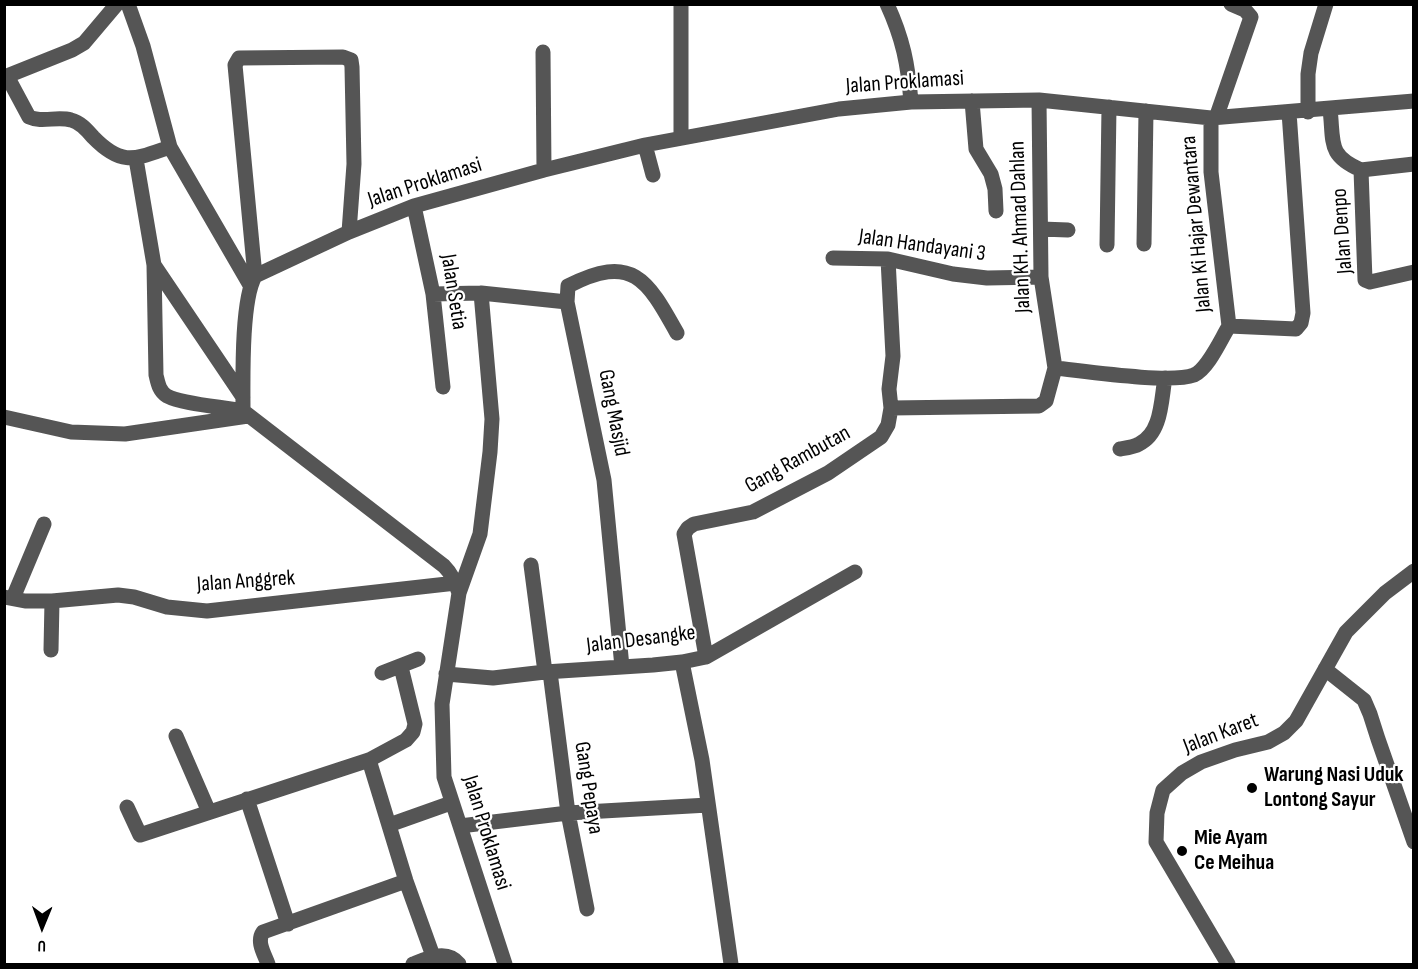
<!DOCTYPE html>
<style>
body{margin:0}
#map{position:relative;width:1418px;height:969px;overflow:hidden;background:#fff;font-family:"Sofia Sans Condensed",sans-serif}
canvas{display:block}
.frame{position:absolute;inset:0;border:6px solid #000;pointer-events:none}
.north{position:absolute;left:12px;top:897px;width:60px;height:60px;-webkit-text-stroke:4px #fff;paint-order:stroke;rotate:181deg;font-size:16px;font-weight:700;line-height:24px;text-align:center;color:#000}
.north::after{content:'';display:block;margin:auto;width:21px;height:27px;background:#000;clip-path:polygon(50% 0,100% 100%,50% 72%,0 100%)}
</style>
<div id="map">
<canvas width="1418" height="969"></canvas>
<div class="frame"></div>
<div class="north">U</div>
</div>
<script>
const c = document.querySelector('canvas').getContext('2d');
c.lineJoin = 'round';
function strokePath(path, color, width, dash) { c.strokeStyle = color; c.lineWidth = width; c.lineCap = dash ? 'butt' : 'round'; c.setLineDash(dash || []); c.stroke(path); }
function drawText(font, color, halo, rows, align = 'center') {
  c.font = font + ' "Sofia Sans Condensed",sans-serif'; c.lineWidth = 4.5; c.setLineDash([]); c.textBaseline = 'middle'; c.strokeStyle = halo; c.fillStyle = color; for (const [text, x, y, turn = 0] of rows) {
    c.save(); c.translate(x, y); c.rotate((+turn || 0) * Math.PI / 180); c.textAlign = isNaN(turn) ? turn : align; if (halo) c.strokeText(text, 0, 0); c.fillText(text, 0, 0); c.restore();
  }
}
const minor = new Path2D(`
 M 117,4 L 84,43 L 72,50 L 7,76 L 29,117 C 42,123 57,116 71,120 C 80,122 87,130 93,137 C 122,167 135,159 170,147
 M 128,4 L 143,46 L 170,147 L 250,285
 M 887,4 C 903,39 908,64 911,102
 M 543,52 L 544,170
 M 1039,100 L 1041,277 L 1055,368 C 1084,371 1170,384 1194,375 C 1208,369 1221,339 1229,326 L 1296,329 L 1301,323 L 1303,313 L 1289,112
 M 972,101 L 976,149 L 991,174 L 995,189 L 996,211
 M 1330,109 C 1334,143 1327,155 1361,170 L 1365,280 L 1370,282 L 1414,272
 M 1308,112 L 1308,74 L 1311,53 L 1326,4
 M 1211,118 L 1211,172 L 1229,326
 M 1216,118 L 1251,17 L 1245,10 L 1231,4
 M 681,138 L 681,4
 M 645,145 L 653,175
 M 136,159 L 154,265 L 243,397
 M 1361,170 L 1414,164
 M 414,206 L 433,294 L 443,387
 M 1041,229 L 1068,230
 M 1144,244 L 1146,111
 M 1107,245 L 1109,107
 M 833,258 L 888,259 L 953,274 L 987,278 L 1041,277
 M 154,265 L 156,375 C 158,383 159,391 167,396 C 182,404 224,407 243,411
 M 255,276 L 235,65 L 239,58 L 343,57 L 351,60 L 352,67 L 354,164 L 349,232
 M 433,294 L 481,293 L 567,302 L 604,480 L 622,667
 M 567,302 L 568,286 C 632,253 647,279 677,333
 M 891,408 L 1039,406 L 1046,401 L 1055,368
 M 4,417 L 71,432 L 125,434 L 248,416
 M 1120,449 C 1126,448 1134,447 1139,444 C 1162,433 1161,400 1165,378
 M 531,565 L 545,672
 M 459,593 L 480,534 L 490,452 L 492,419 L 481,293
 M 4,597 L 25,601 L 52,601 L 118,595 L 134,597 L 167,607 L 207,611 L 456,583
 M 13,598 L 44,524
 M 51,650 L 52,601
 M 706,657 L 684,534 L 688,528 L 694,524 L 753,512 L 828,473 L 881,437 L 888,425 L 891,408 L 889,389 L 893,356 L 888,259
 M 682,662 L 702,760 L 731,964
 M 1325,669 L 1364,700 L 1370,714 L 1378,739 L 1414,842
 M 550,672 L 568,813 L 587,909
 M 382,673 L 418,659
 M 446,674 L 493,678 L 545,672 L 653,665 L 682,662 L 706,657 L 855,572
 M 176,736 L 209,812
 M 369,760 L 406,881 L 433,956
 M 247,799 L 288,924
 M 127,807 L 140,835 L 369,760 L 406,740 L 413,732 L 415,724 L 401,667
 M 389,825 L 451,803
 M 460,826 L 568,813 L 708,805
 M 268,964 C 265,955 256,942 263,932 L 406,881
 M 413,964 C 428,958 447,949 459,964
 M 505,964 L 444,777 L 442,704 L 459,593 C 455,582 452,574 444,566 L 243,411 C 243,380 241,301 255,276 L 349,232 L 414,206 L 544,170 L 645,145 L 839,109 L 911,102 L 1039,100 L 1211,118 L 1414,101
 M 1228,964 L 1156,842 L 1157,813 L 1163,790 L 1182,773 L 1201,762 L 1235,750 L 1268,742 L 1284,733 L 1296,721 L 1346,632 L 1385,593 L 1414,571`);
const markers = [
 [1252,788,6,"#000"],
 [1182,851,6,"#000"]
];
const streetNames = [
 ["Jalan Proklamasi",905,83,-4],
 ["Jalan Proklamasi",425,183,-18],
 ["Jalan Ki Hajar Dewantara",1197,224,-95],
 ["Jalan KH. Ahmad Dahlan",1021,227,-92],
 ["Jalan Denpo",1343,231,-94],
 ["Jalan Handayani 3",922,246,8],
 ["Jalan Setia",453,292,81],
 ["Gang Masjid",613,413,79],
 ["Gang Rambutan",798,460,-29],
 ["Jalan Anggrek",246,582,-4],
 ["Jalan Desangke",641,640,-7],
 ["Jalan Karet",1221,734,-21],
 ["Gang Pepaya",588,788,81],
 ["Jalan Proklamasi",486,833,73]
];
const poiNames = [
 ["Warung Nasi Uduk",1264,775],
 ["Lontong Sayur",1264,800],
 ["Mie Ayam",1194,838],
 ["Ce Meihua",1194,863]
];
strokePath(minor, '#555', 15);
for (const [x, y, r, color] of markers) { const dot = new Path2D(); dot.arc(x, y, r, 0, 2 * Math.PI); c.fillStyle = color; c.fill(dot); strokePath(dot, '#fff', 2); }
drawText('22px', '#000', '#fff', streetNames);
drawText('bold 22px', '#000', '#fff', poiNames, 'left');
</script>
